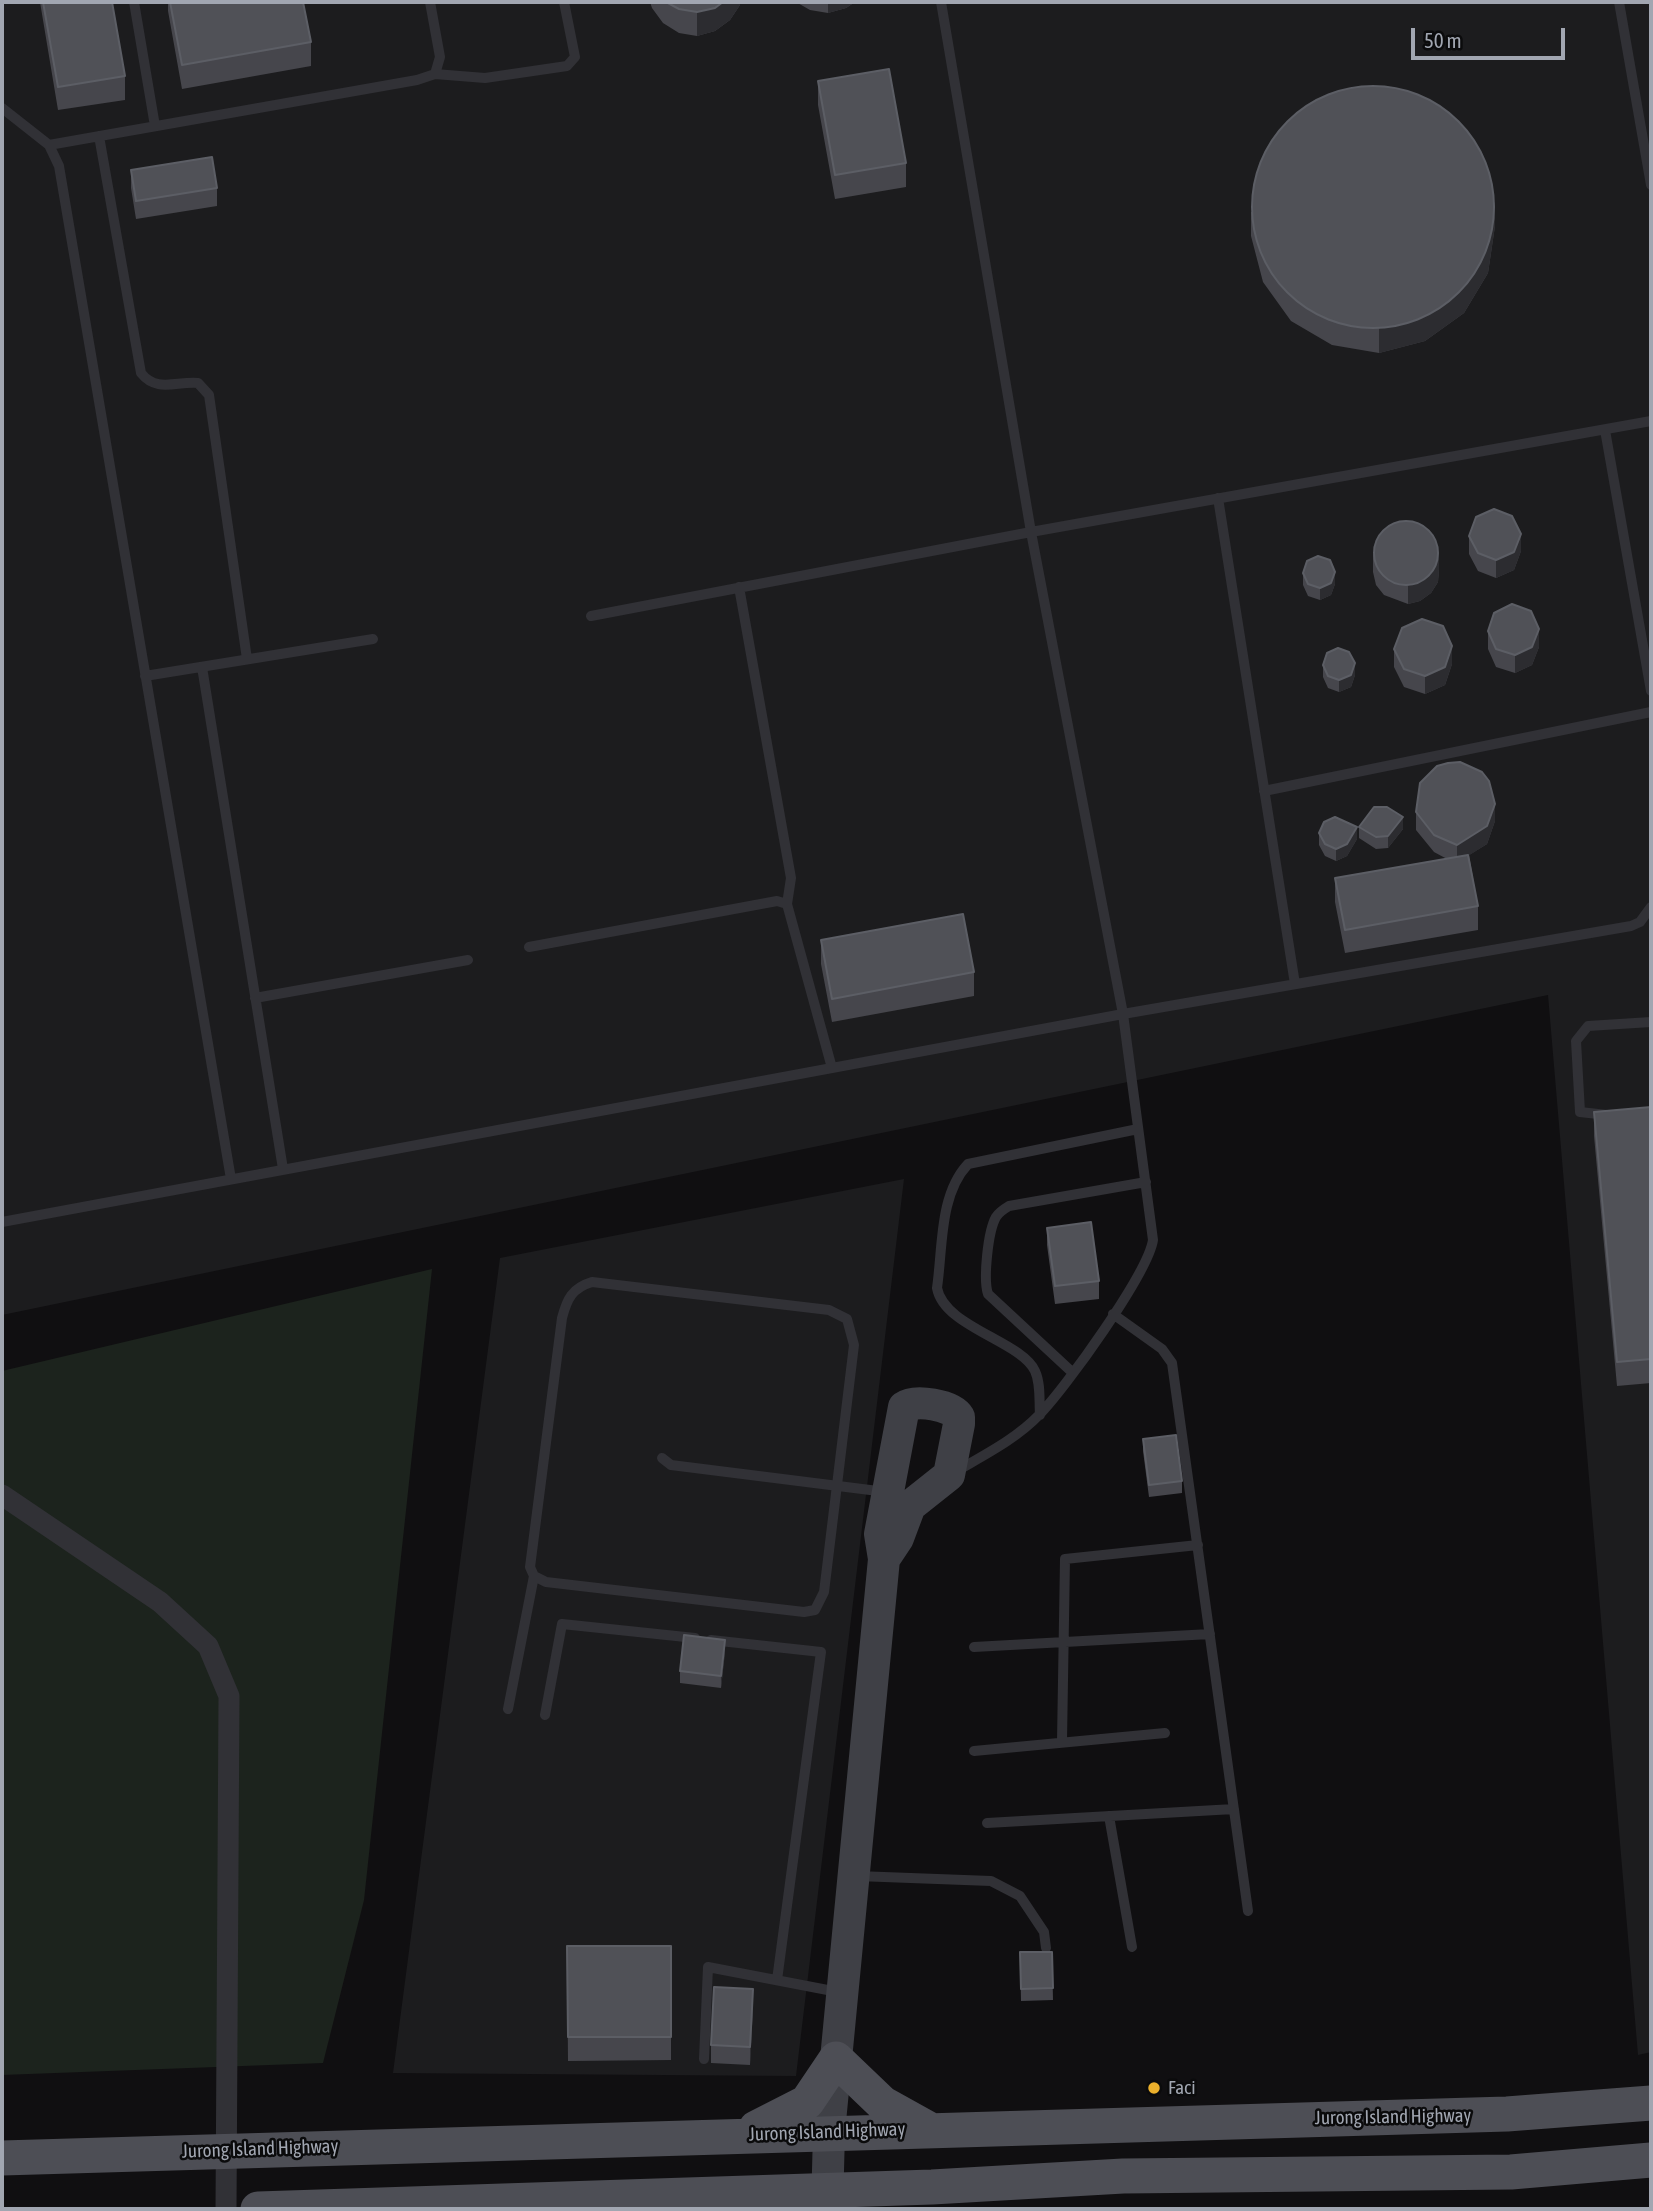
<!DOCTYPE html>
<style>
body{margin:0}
#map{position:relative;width:1653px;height:2211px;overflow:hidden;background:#100f11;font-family:"Asap Condensed",sans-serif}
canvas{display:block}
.frame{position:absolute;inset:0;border:4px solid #a1a6b1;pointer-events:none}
.scale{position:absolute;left:1411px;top:28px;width:154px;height:32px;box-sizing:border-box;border:4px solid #a1a6b1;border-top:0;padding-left:9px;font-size:21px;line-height:24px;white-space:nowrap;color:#a1a6b1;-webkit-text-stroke:5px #0b0b0c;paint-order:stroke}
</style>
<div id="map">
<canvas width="1653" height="2211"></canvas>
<div class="frame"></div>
<div class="scale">50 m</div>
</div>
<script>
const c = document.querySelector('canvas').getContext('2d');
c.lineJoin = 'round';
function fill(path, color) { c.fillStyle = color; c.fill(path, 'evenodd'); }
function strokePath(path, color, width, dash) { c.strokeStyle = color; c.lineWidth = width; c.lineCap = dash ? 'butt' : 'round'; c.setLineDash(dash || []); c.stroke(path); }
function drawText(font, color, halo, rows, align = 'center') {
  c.font = font + ' "Asap Condensed",sans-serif'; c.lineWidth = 5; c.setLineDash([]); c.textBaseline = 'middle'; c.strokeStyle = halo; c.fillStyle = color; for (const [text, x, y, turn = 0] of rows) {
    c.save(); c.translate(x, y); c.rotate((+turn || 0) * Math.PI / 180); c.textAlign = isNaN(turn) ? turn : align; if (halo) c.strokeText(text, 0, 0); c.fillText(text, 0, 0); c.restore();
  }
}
const built = new Path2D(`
 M 2,2 L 1651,2 L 1651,2052 L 1638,2055 L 1548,995 L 2,1315 Z
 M 904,1179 L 796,2076 L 393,2073 L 500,1258 Z`);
const green = new Path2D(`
 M 432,1269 L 364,1900 L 323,2063 L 2,2075 L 2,1371 Z`);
const lane = new Path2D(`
 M 134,2 L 155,126
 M 430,2 L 440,57 L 435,74
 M 941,2 L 1031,532 L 1123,1014 L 1153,1240 C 1148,1273 1065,1389 1039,1415 C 1016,1439 984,1455 955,1472
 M 1619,2 L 1651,185
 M 2,108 L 49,145 L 59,166 L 231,1179
 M 99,136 L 141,373 C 157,393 176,381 198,383 L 209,395 L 247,659
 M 49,145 L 417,80 L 435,74 L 485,78 L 567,66 L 575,57 L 564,2
 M 1605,430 L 1651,691
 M 1218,498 L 1295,984
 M 739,587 L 791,878 L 787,904
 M 591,616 L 1031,532 L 1651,421
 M 202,667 L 283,1169
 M 145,676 L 373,639
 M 1264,791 L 1651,712
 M 529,947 L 777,901 L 787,904 L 832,1068
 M 255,998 L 468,960
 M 1607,1115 L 1580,1112 L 1576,1041 L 1588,1026 L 1651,1022
 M 2,1222 L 1123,1014 L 1631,926 L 1640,922 L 1651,907
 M 1113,1314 L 1162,1349 L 1172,1363 L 1248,1911
 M 1073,1373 L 988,1294 C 983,1279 988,1231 996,1217 C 999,1212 1004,1209 1009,1206 L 1146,1182
 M 1040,1415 C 1039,1401 1041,1384 1035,1371 C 1021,1341 944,1327 937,1288 C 943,1247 939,1195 968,1164 L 1138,1129
 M 662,1458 L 671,1465 L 886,1492
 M 711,1640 L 821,1652 L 777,1980
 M 974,1647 L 1210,1634
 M 508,1709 L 534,1576 L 530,1567 L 562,1318 C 567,1299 572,1288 592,1282 L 829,1310 L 847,1319 L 854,1345 L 824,1592 L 815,1610 L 804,1612 L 546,1582 L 534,1576
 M 545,1715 L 562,1624 L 695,1638
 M 1062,1741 L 1065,1559 L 1198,1545
 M 974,1751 L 1165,1733
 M 1109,1816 L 1132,1947
 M 987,1823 L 1234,1809
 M 857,1876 L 991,1881 L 1020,1896 L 1044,1932 L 1046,1948
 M 704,2059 L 708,1967 L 838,1992`);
const street = new Path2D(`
 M 2,1495 L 160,1602 L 208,1646 L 229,1696 L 226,2209`);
const secondary = new Path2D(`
 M 827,2209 L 829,2132 L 884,1559 L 880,1534 L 904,1407 C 915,1399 952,1405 959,1417 L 959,1424 L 949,1475 L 910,1506 L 898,1538 L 884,1559`);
const primary = new Path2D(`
 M 756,2128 L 807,2102 L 836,2059 L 882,2103 L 927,2128
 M 2,2158 L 1507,2114 L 1651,2103
 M 258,2209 L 932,2187 L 1123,2176 L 1511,2172 L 1651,2160`);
const wall = new Path2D(`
 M 40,2 L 112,2 L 125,76 L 125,100 L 58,110 Z
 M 168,2 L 303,2 L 311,42 L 311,66 L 182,89 L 168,11 Z
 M 650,2 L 740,2 L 740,5 L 730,20 L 715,31 L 697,36 L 679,33 L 663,23 L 652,8 Z
 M 796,2 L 855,2 L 846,8 L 828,13 L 810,10 Z
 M 818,81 L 906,163 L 906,187 L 835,199 L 818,105 Z
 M 131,170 L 217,188 L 217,206 L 136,219 L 131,188 Z
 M 1251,212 L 1495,226 L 1488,273 L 1464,313 L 1425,341 L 1379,353 L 1332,345 L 1291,321 L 1263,282 L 1251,236 Z
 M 1469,536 L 1521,551 L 1514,570 L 1496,578 L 1478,571 L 1469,554 Z
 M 1373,554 L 1439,569 L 1438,582 L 1431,593 L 1420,601 L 1408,604 L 1384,595 L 1376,585 L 1373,572 Z
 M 1303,573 L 1335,584 L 1331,595 L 1320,600 L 1308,596 L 1303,585 Z
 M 1488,631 L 1539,647 L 1532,665 L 1515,673 L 1496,667 L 1488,649 Z
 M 1394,649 L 1452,664 L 1445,685 L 1425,694 L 1404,687 L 1394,667 Z
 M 1323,665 L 1355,675 L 1351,687 L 1339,692 L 1328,688 L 1323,677 Z
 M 1416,812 L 1495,821 L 1487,844 L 1469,855 L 1478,906 L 1478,930 L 1345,953 L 1335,902 L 1335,878 L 1447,859 L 1434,852 L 1416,830 Z
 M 1359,827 L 1403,829 L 1388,848 L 1376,849 L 1359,838 Z
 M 1319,833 L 1357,839 L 1347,856 L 1336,861 L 1325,856 L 1319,845 Z
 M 821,940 L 974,972 L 974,996 L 832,1022 L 821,964 Z
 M 1651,1107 L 1651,1383 L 1617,1386 L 1594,1136 L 1594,1112 Z
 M 1047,1228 L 1099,1281 L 1099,1299 L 1055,1304 L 1047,1245 Z
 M 1143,1439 L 1182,1481 L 1182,1493 L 1149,1497 L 1143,1451 Z
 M 725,1652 L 721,1688 L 680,1683 L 680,1671 Z
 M 567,1946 L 671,1946 L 671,2060 L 568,2061 Z
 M 1020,1952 L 1052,1952 L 1053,2000 L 1021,2001 Z
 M 753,2007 L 750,2065 L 711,2063 L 711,2045 Z`);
const shadedWall = new Path2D(`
 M 723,2 L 740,2 L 740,5 L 730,20 L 715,31 L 697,36 L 697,12 Z
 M 828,2 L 855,2 L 846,8 L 828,13 Z
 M 1495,202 L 1495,226 L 1488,273 L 1464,313 L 1425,341 L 1379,353 L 1379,329 Z
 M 1521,534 L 1521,551 L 1514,570 L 1496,578 L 1496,560 Z
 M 1439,551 L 1439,569 L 1438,582 L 1431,593 L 1420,601 L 1408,604 L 1408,586 Z
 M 1335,572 L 1335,584 L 1331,595 L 1320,600 L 1320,588 Z
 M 1539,629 L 1539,647 L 1532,665 L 1515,673 L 1515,655 Z
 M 1452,646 L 1452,664 L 1445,685 L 1425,694 L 1425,676 Z
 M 1355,663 L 1355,675 L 1351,687 L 1339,692 L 1339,680 Z
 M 1495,804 L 1495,821 L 1487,844 L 1457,863 L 1457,845 Z
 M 1403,817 L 1403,829 L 1388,848 L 1388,836 Z
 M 1357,827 L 1357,839 L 1347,856 L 1336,861 L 1336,849 Z
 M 725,1640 L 725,1652 L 721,1688 L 721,1676 Z
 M 753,1989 L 753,2007 L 750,2065 L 750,2047 Z`);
const building = new Path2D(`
 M 43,2 L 112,2 L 125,76 L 58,87 Z
 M 170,2 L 303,2 L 311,42 L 182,65 Z
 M 666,2 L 723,2 L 715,8 L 697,12 L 679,9 Z
 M 889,69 L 906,163 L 835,175 L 818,81 Z
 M1252 207a121 121 0 1 1 242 0a121 121 0 1 1-242 0Z
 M 212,157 L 217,188 L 136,201 L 131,170 Z
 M 1494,509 L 1512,516 L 1521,534 L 1514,552 L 1496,560 L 1478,553 L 1469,536 L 1476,517 Z
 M1374 553a32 32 0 1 1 64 0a32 32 0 1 1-64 0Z
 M 1318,556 L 1330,560 L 1335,572 L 1331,583 L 1320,588 L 1308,584 L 1303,573 L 1307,561 Z
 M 1512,604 L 1531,611 L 1539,629 L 1532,647 L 1515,655 L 1496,649 L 1488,631 L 1494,613 Z
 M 1422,619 L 1443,626 L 1452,646 L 1445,667 L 1425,676 L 1404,669 L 1394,649 L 1402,628 Z
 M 1338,648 L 1349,652 L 1355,663 L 1351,675 L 1339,680 L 1328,676 L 1323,665 L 1327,653 Z
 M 1460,762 L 1482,772 L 1489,781 L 1495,804 L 1487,826 L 1457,845 L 1434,835 L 1416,812 L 1420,783 L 1437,766 L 1448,763 Z
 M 1374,807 L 1387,807 L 1403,817 L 1388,836 L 1376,837 L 1359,827 Z
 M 1335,817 L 1357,827 L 1347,844 L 1336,849 L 1325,844 L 1319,833 L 1324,822 Z
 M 1468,855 L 1478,906 L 1345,930 L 1335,878 Z
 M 963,914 L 974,972 L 832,999 L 821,940 Z
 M 1651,1107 L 1651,1359 L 1617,1362 L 1594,1112 Z
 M 1091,1222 L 1099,1281 L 1055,1286 L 1047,1228 Z
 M 1176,1435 L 1182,1481 L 1149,1485 L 1143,1439 Z
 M 684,1635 L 725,1640 L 721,1676 L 680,1671 Z
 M 567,1946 L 671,1946 L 671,2037 L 568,2037 Z
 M 1020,1952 L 1052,1952 L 1053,1988 L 1021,1989 Z
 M 714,1987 L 753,1989 L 750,2047 L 711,2045 Z`);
const markers = [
 [1154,2088,7,"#ecb02c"]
];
const poiNames = [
 ["Faci",1168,2088]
];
const streetNames = [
 ["Jurong Island Highway",1393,2117,-1],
 ["Jurong Island Highway",827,2132,-2],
 ["Jurong Island Highway",260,2149,-2]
];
fill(built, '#1c1c1e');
fill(green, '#1c231d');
strokePath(lane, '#313136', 10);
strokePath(street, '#313136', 21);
strokePath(secondary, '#3f4046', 32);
strokePath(primary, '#4d4e55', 35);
fill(wall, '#46464c');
fill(shadedWall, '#2c2c30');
fill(building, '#505157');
strokePath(building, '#5c5e65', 2);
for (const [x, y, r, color] of markers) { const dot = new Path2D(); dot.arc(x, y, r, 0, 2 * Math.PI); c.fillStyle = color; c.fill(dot); strokePath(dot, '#0b0b0c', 2.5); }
drawText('19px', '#a1a6b1', '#0b0b0c', poiNames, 'left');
drawText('19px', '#a1a6b1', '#0b0b0c', streetNames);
</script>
